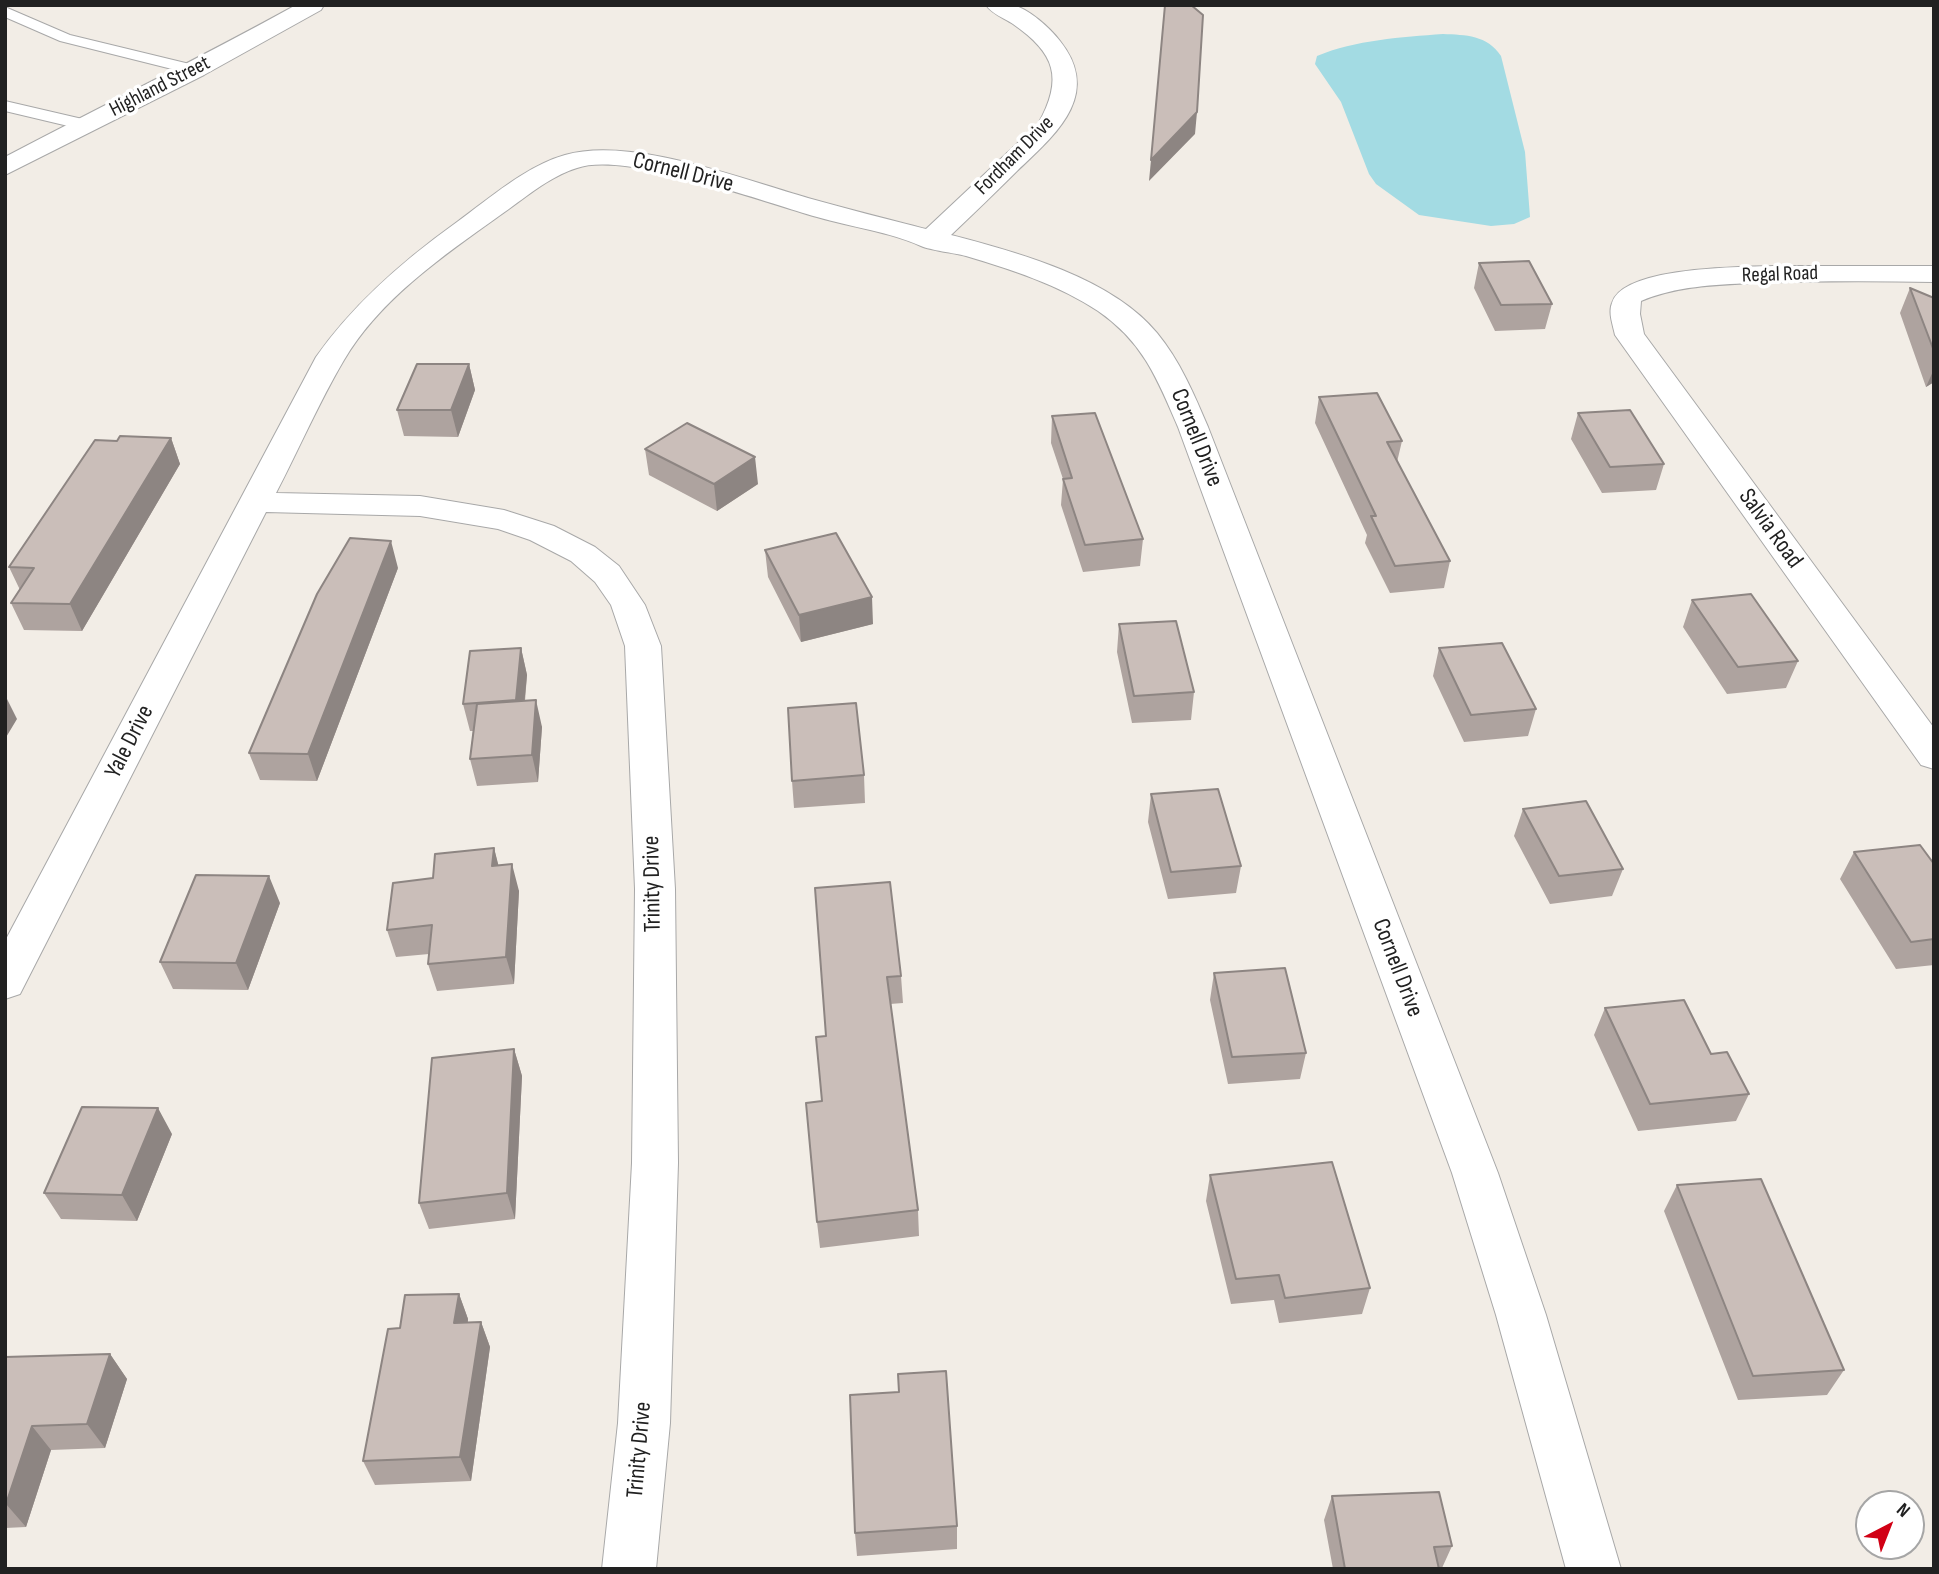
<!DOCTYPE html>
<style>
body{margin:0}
#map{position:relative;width:1939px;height:1574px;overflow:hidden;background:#f2ede6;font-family:"Sofia Sans Condensed",sans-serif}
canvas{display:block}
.frame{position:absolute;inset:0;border:7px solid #212121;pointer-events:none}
.north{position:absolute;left:1855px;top:1490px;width:70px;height:70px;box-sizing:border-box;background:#fff;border:2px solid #a6a6a6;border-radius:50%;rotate:42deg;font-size:19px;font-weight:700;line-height:28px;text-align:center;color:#212121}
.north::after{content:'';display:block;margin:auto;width:24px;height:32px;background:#d10015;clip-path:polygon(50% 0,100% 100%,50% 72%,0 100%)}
</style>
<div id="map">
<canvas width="1939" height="1574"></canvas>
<div class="frame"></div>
<div class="north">N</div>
</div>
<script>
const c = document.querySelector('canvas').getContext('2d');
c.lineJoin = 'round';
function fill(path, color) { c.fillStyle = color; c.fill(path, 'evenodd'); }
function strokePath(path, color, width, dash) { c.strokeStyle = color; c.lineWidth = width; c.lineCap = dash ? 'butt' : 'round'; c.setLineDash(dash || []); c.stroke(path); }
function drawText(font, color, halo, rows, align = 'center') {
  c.font = font + ' "Sofia Sans Condensed",sans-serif'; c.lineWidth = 7; c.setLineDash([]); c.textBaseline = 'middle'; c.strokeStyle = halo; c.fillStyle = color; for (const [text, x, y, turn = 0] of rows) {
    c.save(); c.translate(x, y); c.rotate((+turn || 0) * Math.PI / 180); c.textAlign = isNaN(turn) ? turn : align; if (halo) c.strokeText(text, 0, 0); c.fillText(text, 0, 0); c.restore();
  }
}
const water = new Path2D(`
 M 1443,34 C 1466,35 1487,35 1501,56 L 1525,152 L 1530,217 L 1514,224 L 1491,226 L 1419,215 L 1376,184 L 1369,174 L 1341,102 L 1315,64 L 1317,56 C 1355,40 1402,37 1443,34 Z`);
const service = new Path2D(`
 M 5,7 L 70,35 L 202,67 L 204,70 L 196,75 L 60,41 L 5,17 Z
 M 5,101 L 91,121 L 93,125 L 85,130 L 5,111 Z`);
const minor = new Path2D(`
 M 986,5 C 994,5 1005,3 1013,5 C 1029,9 1050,28 1060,41 C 1103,95 1055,135 1017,171 C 995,193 973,214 951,235 C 1017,252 1112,278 1157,333 C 1180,361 1194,394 1208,427 L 1498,1173 L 1546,1315 L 1621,1569 L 1566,1569 L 1496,1315 L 1452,1173 L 1178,427 C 1157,378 1143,342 1098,311 C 1059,285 1010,269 966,256 C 954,253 930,250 921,246 C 890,232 851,227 817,217 C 763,202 626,151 577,168 C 548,177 524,199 499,216 C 444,255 379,300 344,360 C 319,402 299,449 276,493 L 420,496 L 504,510 L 554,526 L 595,547 L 619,566 L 645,605 L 661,646 L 675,889 L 678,1163 L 670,1423 L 656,1569 L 602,1569 L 618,1423 L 632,1163 L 635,889 L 625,646 L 611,605 L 595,582 L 571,561 L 530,540 L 498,529 L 420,516 L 266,512 L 20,994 L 5,999 L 5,941 L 316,357 C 354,303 404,260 457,222 C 490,198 526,166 565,155 C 631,136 742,179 808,198 C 847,209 887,219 926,229 L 1038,124 C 1064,78 1055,53 1013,24 C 1004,18 992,14 986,5 Z
 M 1776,266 L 1934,266 L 1934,282 C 1873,281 1812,281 1751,283 C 1714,285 1676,286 1641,301 L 1640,314 L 1644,334 L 1934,728 L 1934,769 L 1921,765 L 1615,335 C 1613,325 1608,313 1612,303 C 1623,266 1743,267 1776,266 Z`);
const tertiary = new Path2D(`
 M 296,5 L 324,5 L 321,10 L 204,75 L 5,175 L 5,157 C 102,106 200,58 296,5 Z`);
const wall = new Path2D(`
 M 1934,24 L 1934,82 L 1932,29 Z
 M 1479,263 L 1552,304 L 1545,329 L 1495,331 L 1474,288 Z
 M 1910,288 L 1934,298 L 1934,382 L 1926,387 L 1900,313 Z
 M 469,364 L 475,390 L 458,437 L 404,436 L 397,410 Z
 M 1319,397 L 1402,441 L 1397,462 L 1450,561 L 1444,588 L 1390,593 L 1365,543 L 1367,535 L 1315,423 Z
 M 1578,413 L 1664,464 L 1656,490 L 1602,493 L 1571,439 Z
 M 1052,416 L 1143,539 L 1140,566 L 1083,572 L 1061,505 L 1063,479 L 1051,443 Z
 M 171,438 L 180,464 L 82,631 L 24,630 L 11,603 L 20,590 L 9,567 L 117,441 Z
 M 645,449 L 758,484 L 717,511 L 649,475 Z
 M 765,550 L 873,624 L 801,642 L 768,577 Z
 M 398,568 L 317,781 L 260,780 L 249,753 Z
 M 1692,600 L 1798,661 L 1786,688 L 1727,694 L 1683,627 Z
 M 1119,624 L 1194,692 L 1191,720 L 1132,723 L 1117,652 Z
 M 521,648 L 527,675 L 525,701 L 542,727 L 538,782 L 477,786 L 470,759 L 473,731 L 470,731 L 463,704 Z
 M 1439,648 L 1536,709 L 1528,736 L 1464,742 L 1433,676 Z
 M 864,775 L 865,803 L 794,808 L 792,781 Z
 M 1151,794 L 1241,866 L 1236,893 L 1168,899 L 1148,822 Z
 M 1523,809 L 1623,869 L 1612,896 L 1550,904 L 1514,836 Z
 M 494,848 L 498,865 L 519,891 L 514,984 L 437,991 L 428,964 L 429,954 L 396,957 L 387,930 L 433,878 Z
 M 1854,852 L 1934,864 L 1934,965 L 1896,969 L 1840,879 Z
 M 815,888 L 901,976 L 903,1003 L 890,1004 L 918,1210 L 919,1236 L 820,1248 L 817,1222 L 826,1036 Z
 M 280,903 L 248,990 L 173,989 L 160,962 Z
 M 1214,973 L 1306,1053 L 1300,1079 L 1228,1084 L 1210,1000 Z
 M 1605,1008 L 1711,1054 L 1749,1094 L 1736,1121 L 1638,1131 L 1594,1035 Z
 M 514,1049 L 522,1076 L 515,1219 L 429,1229 L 419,1203 Z
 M 172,1134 L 137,1221 L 61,1219 L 44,1193 Z
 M 1210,1175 L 1370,1288 L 1362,1314 L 1279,1323 L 1274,1300 L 1231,1304 L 1206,1201 Z
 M 1677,1185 L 1844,1370 L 1827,1395 L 1738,1400 L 1664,1211 Z
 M 459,1294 L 468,1319 L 468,1323 L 481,1322 L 490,1347 L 471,1481 L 375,1485 L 363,1461 L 400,1328 Z
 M 110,1354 L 127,1379 L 105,1448 L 51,1450 L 26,1527 L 5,1528 L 5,1357 Z
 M 1332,1496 L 1452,1546 L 1442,1568 L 1333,1569 L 1324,1520 Z
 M 957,1526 L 957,1549 L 857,1556 L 855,1533 Z`);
const shadedWall = new Path2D(`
 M 1197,112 L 1195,134 L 1149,181 L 1151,160 Z
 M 469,364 L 475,390 L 458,437 L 451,410 Z
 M 1934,369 L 1934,382 L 1926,387 Z
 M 171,438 L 180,464 L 82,631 L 70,604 Z
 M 755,457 L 758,484 L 717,511 L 714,484 Z
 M 391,541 L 398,568 L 317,781 L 308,754 Z
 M 872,597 L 873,624 L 801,642 L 799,615 Z
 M 521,648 L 527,675 L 522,727 L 516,700 Z
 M 5,695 L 17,719 L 5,739 Z
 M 536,700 L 542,727 L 538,782 L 532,755 Z
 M 494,848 L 501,875 L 492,866 Z
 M 512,864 L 519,891 L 514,984 L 506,957 Z
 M 269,876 L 280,903 L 248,990 L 236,963 Z
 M 514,1049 L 522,1076 L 515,1219 L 507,1193 Z
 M 158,1108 L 172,1134 L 137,1221 L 122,1195 Z
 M 459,1294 L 468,1319 L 464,1348 L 454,1323 Z
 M 481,1322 L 490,1347 L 471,1481 L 460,1457 Z
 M 110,1354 L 127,1379 L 105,1448 L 87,1424 Z
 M 32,1426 L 51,1450 L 26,1527 L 6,1504 Z`);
const building = new Path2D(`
 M 1165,5 L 1191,5 L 1203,15 L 1197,112 L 1151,160 Z
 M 1529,261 L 1552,304 L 1501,305 L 1479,263 Z
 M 1910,288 L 1934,298 L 1934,351 Z
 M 417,364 L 469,364 L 451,410 L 397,410 Z
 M 1377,393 L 1402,441 L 1387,442 L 1450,561 L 1395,566 L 1371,516 L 1376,516 L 1319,397 Z
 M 1630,410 L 1664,464 L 1610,467 L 1578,413 Z
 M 1095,413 L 1143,539 L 1085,545 L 1063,479 L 1072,478 L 1052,416 Z
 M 687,423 L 755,457 L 714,484 L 645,449 Z
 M 120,436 L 171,438 L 70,604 L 11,603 L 34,568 L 9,567 L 95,440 L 117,441 Z
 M 836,533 L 872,597 L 799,615 L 765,550 Z
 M 350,538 L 391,541 L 308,754 L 249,753 L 317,594 Z
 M 1751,594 L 1798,661 L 1738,667 L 1692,600 Z
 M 1176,621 L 1194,692 L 1134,696 L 1119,624 Z
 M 1502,643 L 1536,709 L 1471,715 L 1439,648 Z
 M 521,648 L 516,700 L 463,704 L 470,651 Z
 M 536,700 L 532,755 L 470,759 L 477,704 Z
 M 856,703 L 864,775 L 792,781 L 788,708 Z
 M 1218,789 L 1241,866 L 1171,872 L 1151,794 Z
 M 1586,801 L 1623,869 L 1559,876 L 1523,809 Z
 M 1920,845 L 1934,864 L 1934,939 L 1911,942 L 1854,852 Z
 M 494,848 L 492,866 L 512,864 L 506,957 L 428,964 L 432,925 L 387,930 L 393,883 L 433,878 L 435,854 Z
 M 196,875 L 269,876 L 236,963 L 160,962 Z
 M 890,882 L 901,976 L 887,977 L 918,1210 L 817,1222 L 806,1103 L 822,1101 L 816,1037 L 826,1036 L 815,888 Z
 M 1285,968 L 1306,1053 L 1232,1057 L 1214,973 Z
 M 1684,1000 L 1711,1054 L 1727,1052 L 1749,1094 L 1650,1104 L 1605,1008 Z
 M 514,1049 L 507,1193 L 419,1203 L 432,1058 Z
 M 82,1107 L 158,1108 L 122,1195 L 44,1193 Z
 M 1332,1162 L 1370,1288 L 1285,1298 L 1279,1275 L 1236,1279 L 1210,1175 Z
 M 1761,1179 L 1844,1370 L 1753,1376 L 1677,1185 Z
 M 459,1294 L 454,1323 L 481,1322 L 460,1457 L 363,1461 L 388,1329 L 400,1328 L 405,1295 Z
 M 110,1354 L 87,1424 L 32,1426 L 6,1504 L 5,1504 L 5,1357 Z
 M 946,1371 L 957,1526 L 855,1533 L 850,1395 L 899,1392 L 898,1374 Z
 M 1439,1492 L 1452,1546 L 1434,1547 L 1439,1569 L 1345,1569 L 1332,1496 Z`);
const farStreetnames = [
 ["Highland Street",160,87,-27],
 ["Fordham Drive",1015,156,-45],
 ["Regal Road",1780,275,-2]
];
const streetNames = [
 ["Cornell Drive",683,173,14],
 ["Cornell Drive",1196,438,68],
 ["Salvia Road",1770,529,54],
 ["Yale Drive",130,742,-63],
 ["Trinity Drive",653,884,-91],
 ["Cornell Drive",1397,968,69],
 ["Trinity Drive",640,1450,-85]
];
fill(water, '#a3dbe3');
strokePath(service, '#a8a8a8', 2);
strokePath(minor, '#a8a8a8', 2);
strokePath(tertiary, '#a8a8a8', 2);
fill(service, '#fff');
fill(minor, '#fff');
fill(tertiary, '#fff');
fill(wall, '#aea39f');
fill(shadedWall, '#8d8582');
fill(building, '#cabeb9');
strokePath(building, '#8d8582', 2);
drawText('21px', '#212121', '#fff', farStreetnames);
drawText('24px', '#212121', '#fff', streetNames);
</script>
